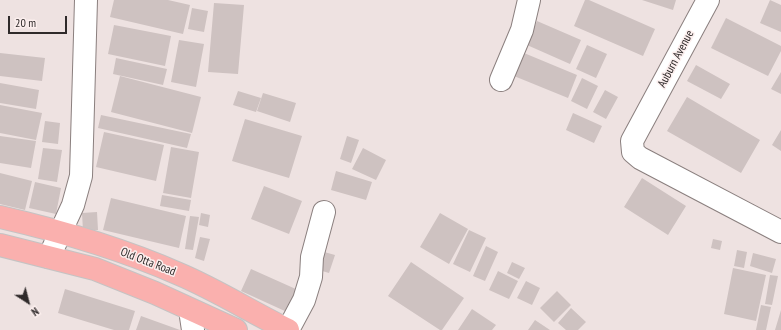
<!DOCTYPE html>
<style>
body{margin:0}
#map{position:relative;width:781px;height:330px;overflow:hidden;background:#eee2e1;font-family:"PT Sans Narrow",sans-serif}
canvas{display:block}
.north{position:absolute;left:8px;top:282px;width:40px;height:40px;-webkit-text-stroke:3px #fcefee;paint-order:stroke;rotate:144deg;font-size:11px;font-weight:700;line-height:16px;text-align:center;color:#2f2a2a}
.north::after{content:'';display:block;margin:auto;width:14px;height:18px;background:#2f2a2a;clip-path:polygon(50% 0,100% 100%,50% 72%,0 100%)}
.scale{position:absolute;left:8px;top:16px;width:59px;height:18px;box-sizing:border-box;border:2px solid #2f2a2a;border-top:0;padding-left:5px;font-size:12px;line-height:14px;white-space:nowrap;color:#2f2a2a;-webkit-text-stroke:3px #fcefee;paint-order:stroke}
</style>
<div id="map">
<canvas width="781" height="330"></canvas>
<div class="north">N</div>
<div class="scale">20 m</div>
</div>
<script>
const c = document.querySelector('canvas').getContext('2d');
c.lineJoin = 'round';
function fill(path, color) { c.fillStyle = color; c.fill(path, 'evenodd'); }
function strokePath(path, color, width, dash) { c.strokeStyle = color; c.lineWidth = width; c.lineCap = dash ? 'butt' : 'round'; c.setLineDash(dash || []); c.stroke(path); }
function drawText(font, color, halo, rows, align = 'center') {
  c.font = font + ' "PT Sans Narrow",sans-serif'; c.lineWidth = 3; c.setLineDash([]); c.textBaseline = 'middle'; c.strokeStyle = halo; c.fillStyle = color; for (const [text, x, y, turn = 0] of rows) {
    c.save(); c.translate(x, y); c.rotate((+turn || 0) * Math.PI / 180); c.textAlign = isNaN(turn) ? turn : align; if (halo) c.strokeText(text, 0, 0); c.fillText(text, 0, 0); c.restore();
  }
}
const building = new Path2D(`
 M 114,0 L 168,0 L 190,5 L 183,34 L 110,17 Z
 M 585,0 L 589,0 L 655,29 L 643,56 L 574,26 Z
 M 642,0 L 676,0 L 673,10 Z
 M 770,0 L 781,5 L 781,32 L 760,23 Z
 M 214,3 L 244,5 L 238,74 L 208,72 Z
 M 192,8 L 208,11 L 204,32 L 188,29 Z
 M 726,18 L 781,46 L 781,51 L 768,76 L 711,48 Z
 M 537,21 L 581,40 L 570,64 L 527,45 Z
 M 114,25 L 171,36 L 165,66 L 108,54 Z
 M 179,40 L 204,44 L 196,87 L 171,82 Z
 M 587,45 L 607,54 L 596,78 L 576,69 Z
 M 0,53 L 45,58 L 42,81 L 0,76 Z
 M 524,53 L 577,75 L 568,98 L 514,76 Z
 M 116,58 L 167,69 L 163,85 L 113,74 Z
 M 696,65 L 730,84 L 721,99 L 687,81 Z
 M 781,72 L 781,94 L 771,89 Z
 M 120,76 L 201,97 L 192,133 L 111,112 Z
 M 582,78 L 598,86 L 587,109 L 571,101 Z
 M 0,83 L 39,90 L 36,109 L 0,103 Z
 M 605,90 L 618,97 L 606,119 L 593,112 Z
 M 238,91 L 261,98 L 256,112 L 233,105 Z
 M 263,93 L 296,103 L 290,122 L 257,111 Z
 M 687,97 L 760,140 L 741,173 L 667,131 Z
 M 0,105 L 42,113 L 36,140 L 0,133 Z
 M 573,113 L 602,126 L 594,143 L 566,130 Z
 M 101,115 L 191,134 L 187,148 L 98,128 Z
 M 245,119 L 302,136 L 289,178 L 232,161 Z
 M 45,121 L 60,123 L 58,144 L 42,142 Z
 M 781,130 L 781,151 L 772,145 Z
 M 104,132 L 164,145 L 156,181 L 96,167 Z
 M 0,136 L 36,141 L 31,168 L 0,163 Z
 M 347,136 L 359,140 L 351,163 L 340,159 Z
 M 171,147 L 199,152 L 191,198 L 163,193 Z
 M 43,148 L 62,150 L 57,182 L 38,179 Z
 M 363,148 L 386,160 L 376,180 L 352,169 Z
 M 336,171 L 372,182 L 366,200 L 331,190 Z
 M 0,173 L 32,181 L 25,210 L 0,204 Z
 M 642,178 L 686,206 L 668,235 L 624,207 Z
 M 35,182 L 61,188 L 56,214 L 29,208 Z
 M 264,186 L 302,201 L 289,234 L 251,219 Z
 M 162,195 L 191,200 L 189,211 L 160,206 Z
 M 111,198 L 186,216 L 179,248 L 103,230 Z
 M 97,212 L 98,230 L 83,231 L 82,213 Z
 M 201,213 L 210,215 L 208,227 L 199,225 Z
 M 440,213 L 468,229 L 449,264 L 420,247 Z
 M 190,216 L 199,217 L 193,250 L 185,249 Z
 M 469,230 L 486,238 L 470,272 L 453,264 Z
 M 200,237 L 210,239 L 204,261 L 195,258 Z
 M 713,239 L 722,241 L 720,250 L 711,248 Z
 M 486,246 L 498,252 L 485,281 L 473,276 Z
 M 317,250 L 335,255 L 329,273 L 312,268 Z
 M 737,250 L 747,252 L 744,268 L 734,266 Z
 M 753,253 L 776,259 L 772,273 L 750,266 Z
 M 411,262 L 464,298 L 442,330 L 440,330 L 388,296 Z
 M 512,262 L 525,268 L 519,279 L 507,273 Z
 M 733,268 L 766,275 L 756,321 L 724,314 Z
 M 251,269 L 298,290 L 287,312 L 241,291 Z
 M 498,271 L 518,281 L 509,299 L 489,290 Z
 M 770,275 L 778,276 L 772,305 L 765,304 Z
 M 526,281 L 540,288 L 532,305 L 517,298 Z
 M 65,289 L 135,311 L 129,330 L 114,330 L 58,313 Z
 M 557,291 L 571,305 L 554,322 L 540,308 Z
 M 761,305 L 771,307 L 766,330 L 756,330 Z
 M 571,308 L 586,322 L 578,330 L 566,330 L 558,323 Z
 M 472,309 L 496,325 L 492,330 L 458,330 Z
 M 781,310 L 781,330 L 775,330 Z
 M 141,316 L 180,330 L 136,330 Z
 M 535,320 L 550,330 L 528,330 Z`);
const minor = new Path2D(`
 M 708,0 L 632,141 L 633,152 L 640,158 L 781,232
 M 501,80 L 522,30 L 529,0
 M 49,257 L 73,205 L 81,176 L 86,0
 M 190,310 L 193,330
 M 288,330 L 304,300 L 311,277 L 312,257 L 324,212`);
const major = new Path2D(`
 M 0,217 C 61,231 122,249 179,274 C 217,290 251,312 288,330
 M 0,245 L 95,269 L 155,293 L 236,330`);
const streetNames = [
 ["Auburn Avenue",676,59,-62],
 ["Old Otta Road",148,262,21]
];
fill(building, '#cec2c1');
strokePath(minor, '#8a7f7e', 24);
strokePath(major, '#c5c3c3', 24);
strokePath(minor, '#fff', 22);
strokePath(major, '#fab0ae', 22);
drawText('12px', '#2f2a2a', '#fcefee', streetNames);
</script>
